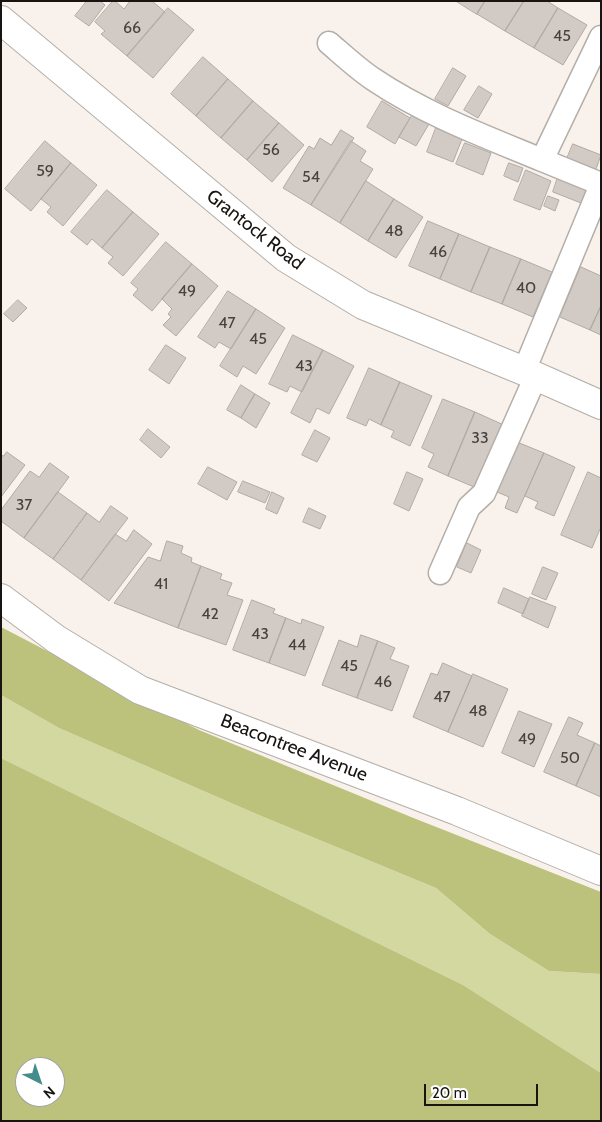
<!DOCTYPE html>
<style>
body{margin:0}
#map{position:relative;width:602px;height:1122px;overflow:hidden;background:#f9f2ec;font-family:Cabin,sans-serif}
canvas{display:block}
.frame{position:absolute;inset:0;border:2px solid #171412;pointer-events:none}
.north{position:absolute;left:15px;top:1057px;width:50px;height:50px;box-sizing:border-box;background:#fff;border:1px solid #a2a1a0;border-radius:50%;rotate:139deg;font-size:14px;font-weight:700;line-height:20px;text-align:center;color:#171412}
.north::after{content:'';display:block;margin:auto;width:18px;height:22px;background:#458d8c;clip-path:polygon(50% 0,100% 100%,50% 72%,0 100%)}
.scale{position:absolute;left:424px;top:1084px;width:114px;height:22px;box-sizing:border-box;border:2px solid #171412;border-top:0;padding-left:6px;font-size:15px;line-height:18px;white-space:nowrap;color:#171412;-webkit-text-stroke:4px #fff;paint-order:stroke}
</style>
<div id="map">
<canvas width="602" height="1122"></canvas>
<div class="frame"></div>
<div class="north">N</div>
<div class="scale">20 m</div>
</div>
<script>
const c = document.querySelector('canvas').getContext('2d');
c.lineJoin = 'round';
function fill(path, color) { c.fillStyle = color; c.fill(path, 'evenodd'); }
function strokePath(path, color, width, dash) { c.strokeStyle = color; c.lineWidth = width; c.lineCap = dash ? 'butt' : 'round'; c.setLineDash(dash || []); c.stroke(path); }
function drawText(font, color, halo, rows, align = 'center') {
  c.font = font + ' Cabin,sans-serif'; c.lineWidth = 4; c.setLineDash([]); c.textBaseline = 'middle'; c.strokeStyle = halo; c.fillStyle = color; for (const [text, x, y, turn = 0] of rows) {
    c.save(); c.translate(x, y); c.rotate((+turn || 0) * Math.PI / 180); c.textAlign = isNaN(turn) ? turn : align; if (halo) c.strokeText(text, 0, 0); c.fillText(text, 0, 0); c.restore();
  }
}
const green = new Path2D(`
 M 1,695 L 59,728 L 254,813 L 436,888 L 490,934 L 549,971 L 601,974 L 601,1073 L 463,985 L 1,758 Z`);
const forest = new Path2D(`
 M 1,627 L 199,730 L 411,817 L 601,892 L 601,974 L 549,971 L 490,934 L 436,888 L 254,813 L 59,728 L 1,695 Z
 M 1,758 L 463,985 L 601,1073 L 601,1121 L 1,1121 ZM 25,1067 L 55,1067 L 55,1097 L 25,1097 Z`);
const building = new Path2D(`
 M 87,1 L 100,1 L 105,5 L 89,26 L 75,16 Z
 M 113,1 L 115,1 L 124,9 L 130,1 L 152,1 L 165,12 L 127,56 L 101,34 L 105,31 L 95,22 Z
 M 456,1 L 485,1 L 477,14 Z
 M 485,1 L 524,1 L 505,31 L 477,14 Z
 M 524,1 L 547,1 L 558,8 L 534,48 L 505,31 Z
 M 168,8 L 194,30 L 153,78 L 127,56 Z
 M 558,8 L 587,25 L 563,65 L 534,48 Z
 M 203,57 L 228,79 L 196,116 L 171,94 Z
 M 453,68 L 466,76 L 448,106 L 435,99 Z
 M 228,79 L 253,101 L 221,138 L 196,116 Z
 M 479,86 L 492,94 L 478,118 L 464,110 Z
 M 253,101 L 279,123 L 247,160 L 221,138 Z
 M 382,101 L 410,118 L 395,144 L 367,127 Z
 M 413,114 L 429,124 L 416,146 L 399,137 Z
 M 279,123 L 304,145 L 272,182 L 247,160 Z
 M 436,128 L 462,139 L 453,162 L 427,152 Z
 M 341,130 L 354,138 L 311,205 L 283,188 L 309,146 L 314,149 L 320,138 L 331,145 Z
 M 45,141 L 71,163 L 31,211 L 5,189 Z
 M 351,141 L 366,151 L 360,161 L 373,169 L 340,223 L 311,205 Z
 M 465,143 L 491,153 L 483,175 L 456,164 Z
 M 573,144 L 601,155 L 595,172 L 566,161 Z
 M 71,163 L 97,185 L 63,226 L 47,212 L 51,207 L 41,199 Z
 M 509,163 L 523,168 L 518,182 L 504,176 Z
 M 526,170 L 551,181 L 540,210 L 514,200 Z
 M 558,177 L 587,189 L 581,203 L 553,192 Z
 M 366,181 L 394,199 L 368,241 L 340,223 Z
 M 107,190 L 133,212 L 102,248 L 92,239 L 87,245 L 71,232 Z
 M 548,196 L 559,200 L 555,211 L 544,206 Z
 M 394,199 L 423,217 L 396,258 L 368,241 Z
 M 133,212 L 159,234 L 123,276 L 108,263 L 113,257 L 102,248 Z
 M 428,221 L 459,234 L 440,279 L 409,266 Z
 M 459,234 L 490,247 L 471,292 L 440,279 Z
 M 166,242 L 192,264 L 152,311 L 133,295 L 138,289 L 131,283 Z
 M 490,247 L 521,259 L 502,304 L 471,292 Z
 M 521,259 L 552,272 L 533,317 L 502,304 Z
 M 192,264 L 218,286 L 176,336 L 163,325 L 171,317 L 168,314 L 172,309 L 162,299 Z
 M 581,267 L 601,276 L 601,306 L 590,330 L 560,317 Z
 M 228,291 L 256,309 L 231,349 L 219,342 L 215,348 L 198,337 Z
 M 18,300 L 27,308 L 13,322 L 4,314 Z
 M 601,306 L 601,335 L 590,330 Z
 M 256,309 L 285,328 L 256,374 L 243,366 L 237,377 L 220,366 Z
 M 293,335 L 323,350 L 302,392 L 290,386 L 287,392 L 269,384 Z
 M 166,345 L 186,358 L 169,384 L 149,370 Z
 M 323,350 L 354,366 L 329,414 L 317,408 L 310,423 L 291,413 Z
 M 369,368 L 400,382 L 381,425 L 369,419 L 366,426 L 347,418 Z
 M 400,382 L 432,396 L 410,446 L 391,437 L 394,431 L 381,425 Z
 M 241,385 L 255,394 L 241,418 L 227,410 Z
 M 255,394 L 270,403 L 256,428 L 241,418 Z
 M 443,399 L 475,412 L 448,476 L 428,467 L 434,454 L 422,448 Z
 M 475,412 L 506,426 L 479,489 L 448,476 Z
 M 148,429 L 170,447 L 161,458 L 140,440 Z
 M 315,430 L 330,438 L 317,462 L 302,455 Z
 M 512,440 L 544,453 L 517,513 L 505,508 L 509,497 L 490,489 Z
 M 7,452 L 25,465 L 1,497 L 1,455 L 3,456 Z
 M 544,453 L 575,467 L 554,516 L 535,508 L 538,502 L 525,496 Z
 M 50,463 L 69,477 L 24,538 L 1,521 L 1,510 L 30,471 L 39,477 Z
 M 208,467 L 237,482 L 227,500 L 198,484 Z
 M 407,472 L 423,479 L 409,511 L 394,504 Z
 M 588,472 L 601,478 L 601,529 L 600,529 L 592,548 L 561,535 Z
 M 243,481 L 270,492 L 265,503 L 238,492 Z
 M 58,492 L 87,513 L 53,559 L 24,538 Z
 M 272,492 L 284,498 L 277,514 L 266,509 Z
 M 111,506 L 128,518 L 81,580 L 53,559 L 87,513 L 99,522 Z
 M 309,508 L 326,516 L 320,529 L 303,522 Z
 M 134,530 L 152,544 L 109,601 L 81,580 L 115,534 L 126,541 Z
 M 167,541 L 183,546 L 181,553 L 192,558 L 191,562 L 201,566 L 178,628 L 114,603 L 148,557 L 160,561 Z
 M 467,543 L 481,550 L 471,573 L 457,567 Z
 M 201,566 L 222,574 L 220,579 L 232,583 L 227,595 L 243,600 L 226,645 L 178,628 Z
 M 543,567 L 558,573 L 546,600 L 532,594 Z
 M 504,588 L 529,599 L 523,614 L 498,603 Z
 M 530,597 L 556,607 L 548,628 L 522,616 Z
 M 252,600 L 275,609 L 273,613 L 286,618 L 269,663 L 233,650 Z
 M 286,618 L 301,624 L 302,619 L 324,627 L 305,676 L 269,663 Z
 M 361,635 L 378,641 L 357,698 L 322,685 L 339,640 L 357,647 Z
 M 378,641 L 395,648 L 390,659 L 409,666 L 392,711 L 357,698 Z
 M 443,663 L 472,676 L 448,732 L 413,717 L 431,673 L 437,675 Z
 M 473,674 L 508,689 L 483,747 L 448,732 Z
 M 519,711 L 552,724 L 534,767 L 502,753 Z
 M 569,717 L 583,723 L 577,735 L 595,743 L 576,786 L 544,772 Z
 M 595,743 L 601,746 L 601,797 L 576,786 Z`);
const lane = new Path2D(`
 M 601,37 L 542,160 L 601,184
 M 329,43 C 343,55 358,69 373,79 C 425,114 484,136 542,160
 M 524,371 L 601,185
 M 440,573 L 469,507 L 484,493 L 536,376`);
const street = new Path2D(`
 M 1,20 L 286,258 L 363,305 L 524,371 L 601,405
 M 1,598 L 56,639 L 140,690 L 457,811 L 601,871`);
const numberNames = [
 ["66",132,28],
 ["45",562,36],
 ["56",271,150],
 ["59",45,171],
 ["54",311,177],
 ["48",394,231],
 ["46",438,252],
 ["40",526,288],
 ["49",187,291],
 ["47",227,323],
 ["45",258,339],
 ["43",304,366],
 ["33",480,438],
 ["37",24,505],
 ["41",161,584],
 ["42",210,614],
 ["43",260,634],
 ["44",297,645],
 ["45",349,666],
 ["46",383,682],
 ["47",442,697],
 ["48",478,711],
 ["49",527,739],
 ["50",570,758]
];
const streetNames = [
 ["Grantock Road",255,230,38],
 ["Beacontree Avenue",294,748,21]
];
fill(green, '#d3d8a0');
fill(forest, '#bcc27b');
fill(building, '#d2cbc5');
strokePath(building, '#b0aaa4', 1);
strokePath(lane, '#b4aea8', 25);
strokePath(street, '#b4aea8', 30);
strokePath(lane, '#fff', 22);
strokePath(street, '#fff', 28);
drawText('16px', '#46423f', null, numberNames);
drawText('19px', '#171412', '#fff', streetNames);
</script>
